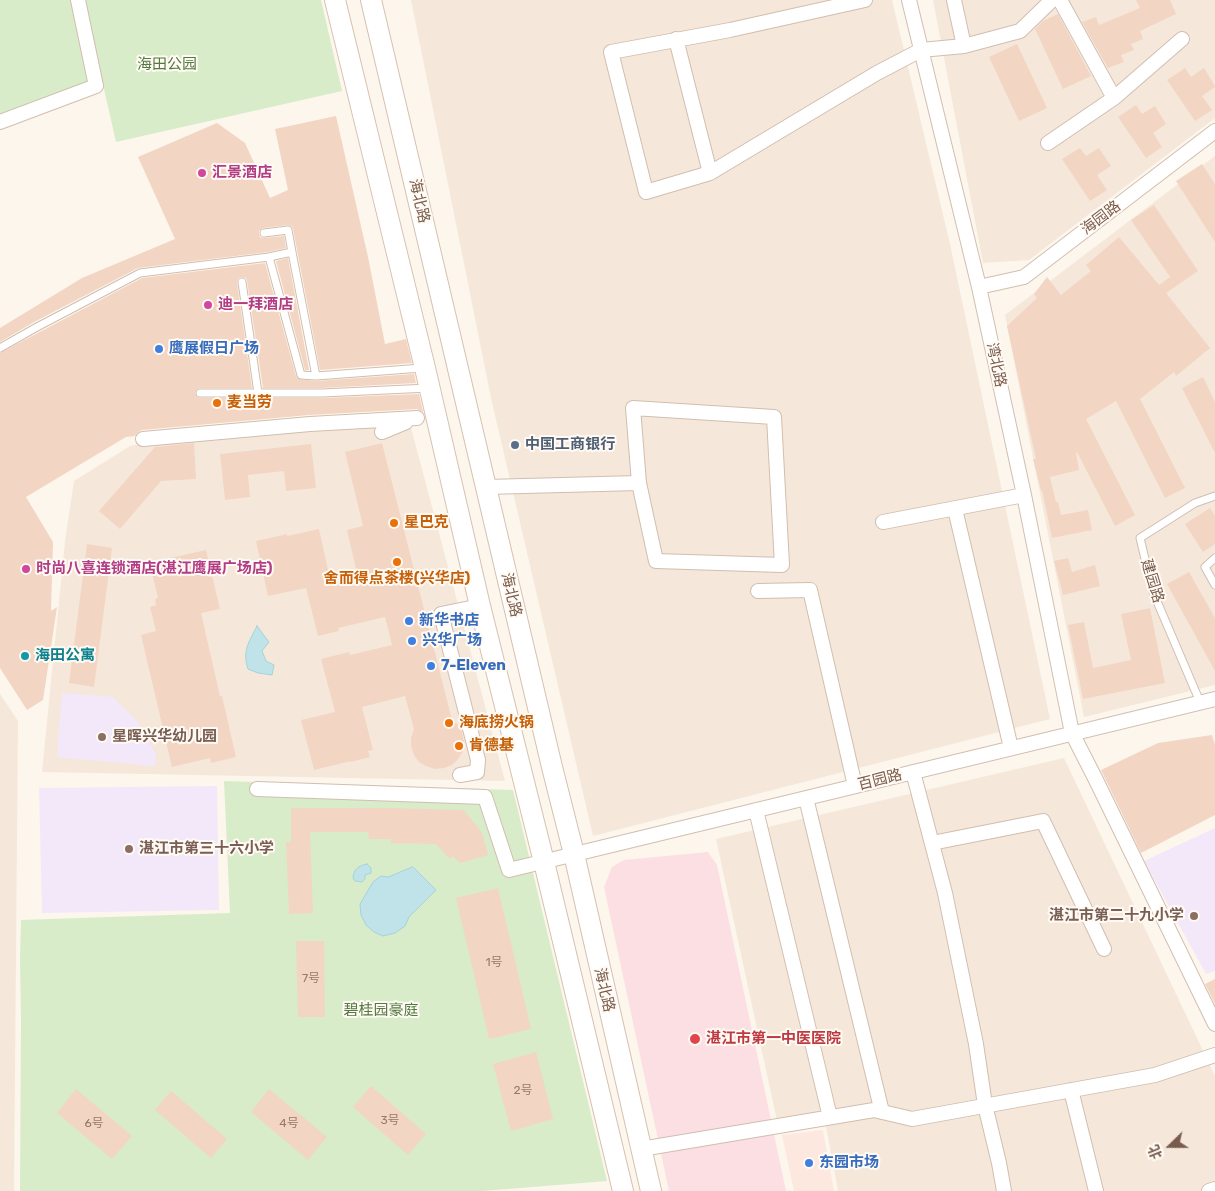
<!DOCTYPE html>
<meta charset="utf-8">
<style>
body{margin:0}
#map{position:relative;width:1215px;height:1191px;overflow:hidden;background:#fdf6ec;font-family:Rubik,"Noto Sans SC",sans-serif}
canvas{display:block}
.north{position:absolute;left:1145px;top:1121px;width:50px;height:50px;-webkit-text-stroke:4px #fffaf3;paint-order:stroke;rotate:248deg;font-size:14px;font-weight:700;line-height:20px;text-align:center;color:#7a5c4d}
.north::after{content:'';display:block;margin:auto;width:18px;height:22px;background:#7a5c4d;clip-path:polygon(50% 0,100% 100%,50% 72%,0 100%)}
</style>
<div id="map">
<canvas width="1215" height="1191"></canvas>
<div class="north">北</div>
</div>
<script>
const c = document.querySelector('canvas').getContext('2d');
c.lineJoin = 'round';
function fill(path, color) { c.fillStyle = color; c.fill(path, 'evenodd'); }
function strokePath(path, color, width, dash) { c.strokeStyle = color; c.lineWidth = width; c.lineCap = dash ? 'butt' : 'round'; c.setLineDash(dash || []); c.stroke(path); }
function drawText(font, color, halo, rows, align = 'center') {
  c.font = font + ' Rubik,"Noto Sans SC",sans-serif'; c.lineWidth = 4; c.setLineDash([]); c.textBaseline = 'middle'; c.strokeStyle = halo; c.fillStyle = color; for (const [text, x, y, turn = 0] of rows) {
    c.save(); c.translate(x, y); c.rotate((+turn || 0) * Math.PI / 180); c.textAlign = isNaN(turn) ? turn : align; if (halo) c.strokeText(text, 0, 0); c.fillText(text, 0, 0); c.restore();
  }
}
const residential = new Path2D(`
 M 411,0 L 892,0 L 950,244 L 1050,719 L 593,836 L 491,398 Z
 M 933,0 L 1215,0 L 1215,118 L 1029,260 L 983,263 Z
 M 1215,156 L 1215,685 L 1084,717 L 1005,315 Z
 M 410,424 L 505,781 L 42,772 L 65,541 L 74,481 L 130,446 L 159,440 Z
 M 0,694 L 18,721 L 14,1191 L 0,1191 Z
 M 1064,758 L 1215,1076 L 1215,1191 L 838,1191 L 823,1111 L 777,1121 L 716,839 Z`);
const commercial = new Path2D(`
 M 823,1130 L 834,1191 L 794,1191 L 782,1135 Z`);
const education = new Path2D(`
 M 62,693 L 112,697 L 136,720 L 156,754 L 155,766 L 57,757 Z
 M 217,786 L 219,910 L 42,913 L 39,788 Z
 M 1215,828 L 1215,971 L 1206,974 L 1144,861 Z`);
const medical = new Path2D(`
 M 708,852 L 717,865 L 786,1191 L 669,1191 L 604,887 L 612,867 L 624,860 Z`);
const green = new Path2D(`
 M 0,0 L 77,0 L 95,85 L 0,120 Z
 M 84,0 L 321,0 L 342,91 L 116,142 Z
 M 224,781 L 513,790 L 607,1181 L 483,1191 L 20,1191 L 21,1021 L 20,959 L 21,920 L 230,913 Z`);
const water = new Path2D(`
 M 257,626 L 269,642 L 262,651 L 266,661 L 274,665 L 272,675 L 258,673 L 248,669 C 242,651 249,642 257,626 Z
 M 367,864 L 371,868 L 371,873 L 365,875 L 365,879 L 362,882 L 355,881 L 353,878 C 354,869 358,866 367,864 Z
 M 413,867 L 436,890 L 409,917 L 405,926 L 395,933 L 383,936 L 374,932 L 366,925 L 361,915 L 360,904 L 373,882 L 381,876 L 388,877 Z`);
const building = new Path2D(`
 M 1136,0 L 1170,0 L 1176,14 L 1140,31 L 1143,39 L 1131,44 L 1134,50 L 1121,55 L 1124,62 L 1108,68 L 1082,22 L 1096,17 L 1099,25 L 1140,8 Z
 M 1058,14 L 1091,76 L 1063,89 L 1035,29 L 1043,21 Z
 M 1017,44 L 1047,108 L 1019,121 L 989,57 Z
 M 1185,68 L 1191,77 L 1204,68 L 1215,86 L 1215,87 L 1202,96 L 1212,110 L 1195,121 L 1167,80 Z
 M 1136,105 L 1142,114 L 1155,106 L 1166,124 L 1153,133 L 1162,147 L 1146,158 L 1118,117 Z
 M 336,116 L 368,257 L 385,344 L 406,339 L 412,363 L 320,370 L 293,229 L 292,226 L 288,225 L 263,228 L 259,231 L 259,233 L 260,237 L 264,238 L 284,236 L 286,248 L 268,252 L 138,268 L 34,322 L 0,342 L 0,328 L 82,278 L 175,239 L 138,157 L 217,123 L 245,143 L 270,198 L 288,190 L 275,129 Z
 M 1080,148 L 1086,156 L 1099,148 L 1111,166 L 1097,175 L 1107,190 L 1090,201 L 1062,159 Z
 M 1202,164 L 1215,184 L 1215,242 L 1176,181 Z
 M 1154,205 L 1198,271 L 1166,293 L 1210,348 L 1176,376 L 1174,372 L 1140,399 L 1185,488 L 1165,498 L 1116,401 L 1086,419 L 1135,515 L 1115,526 L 1077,452 L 1076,453 L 1079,470 L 1050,477 L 1056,502 L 1058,502 L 1061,515 L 1088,510 L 1092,530 L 1052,538 L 1042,490 L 1041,491 L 1033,459 L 1036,459 L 1007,326 L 1037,298 L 1034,294 L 1047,277 L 1061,295 L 1091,271 L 1086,265 L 1119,237 L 1159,285 L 1170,277 L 1131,220 Z
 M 288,258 L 309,370 L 305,370 L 276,261 Z
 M 265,263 L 296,376 L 298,379 L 316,381 L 414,374 L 416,383 L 322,388 L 263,388 L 247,281 L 246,278 L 242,277 L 238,278 L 237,283 L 252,388 L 200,388 L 197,389 L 195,393 L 197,397 L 200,398 L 322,398 L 419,394 L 423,412 L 417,409 L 309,415 L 142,430 L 138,432 L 135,436 L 126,437 L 26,497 L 53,542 L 51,611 L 57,607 L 43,700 L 27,710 L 0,668 L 0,353 L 142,278 Z
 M 1203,377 L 1215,402 L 1215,453 L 1182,388 Z
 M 194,443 L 196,479 L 161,481 L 120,529 L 99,511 L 155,447 Z
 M 382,443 L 452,720 L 459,726 L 462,732 L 464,742 L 463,751 L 458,759 L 452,765 L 444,768 L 435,769 L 426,766 L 419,762 L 414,755 L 411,746 L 411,738 L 414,729 L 405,696 L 362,707 L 373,750 L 368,751 L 370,757 L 351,762 L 351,761 L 314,770 L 301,720 L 335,712 L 321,659 L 349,652 L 350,655 L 392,645 L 385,617 L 338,628 L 339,631 L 318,636 L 306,588 L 268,596 L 256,541 L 287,534 L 287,536 L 319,529 L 330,579 L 357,573 L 347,530 L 363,526 L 345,452 Z
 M 311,444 L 316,488 L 286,491 L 284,471 L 248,475 L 250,497 L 225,500 L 220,454 Z
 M 1210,508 L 1215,516 L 1215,544 L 1203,552 L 1185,524 Z
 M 87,544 L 112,548 L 94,687 L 69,683 Z
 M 206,550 L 220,609 L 201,613 L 220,696 L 222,696 L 236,757 L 211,763 L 210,758 L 172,767 L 141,635 L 156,631 L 150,607 L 156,605 L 155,599 L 158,598 L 152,573 L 155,572 L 153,562 Z
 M 1068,558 L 1072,572 L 1095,565 L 1100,586 L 1063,595 L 1054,561 Z
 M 1189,572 L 1215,618 L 1215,671 L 1167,584 Z
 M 1150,608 L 1165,683 L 1083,699 L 1068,625 L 1084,622 L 1093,668 L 1131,660 L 1121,614 Z
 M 1212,735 L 1215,745 L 1215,815 L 1141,853 L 1101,770 L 1158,743 Z
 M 291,808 L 392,808 L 464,810 L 482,833 L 488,855 L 460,863 L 453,856 L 450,859 L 436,844 L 391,843 L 391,839 L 369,839 L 368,832 L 310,832 L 313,913 L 289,914 L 286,842 L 291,842 Z
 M 498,888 L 531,1029 L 489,1039 L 456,898 Z
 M 296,941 L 324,941 L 325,1017 L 298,1017 Z
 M 1215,979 L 1215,1004 L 1205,984 Z
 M 536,1052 L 553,1119 L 511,1131 L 493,1064 Z
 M 371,1086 L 426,1134 L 408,1155 L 353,1107 Z
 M 76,1089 L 132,1136 L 112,1159 L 57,1113 Z
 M 269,1089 L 327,1137 L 308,1160 L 251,1112 Z
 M 171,1091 L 227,1139 L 211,1158 L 155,1110 Z`);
const lane = new Path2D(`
 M 264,233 L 288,230 L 292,252
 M 242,282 L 258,393
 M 0,348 L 37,327 L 140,273 L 269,257
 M 316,376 L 301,375 L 269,257 L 292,252 L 316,376 L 422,368
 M 200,393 L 322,393 L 429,388
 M 1215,558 L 1205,567 L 1215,585
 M 1200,702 L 1153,592 L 1140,538 L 1195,503 L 1215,496`);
const street = new Path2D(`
 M 909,0 L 979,287 L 1024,495 L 1072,733 L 1096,780 L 1215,1024
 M 676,39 L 710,173 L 646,192 L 611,52 L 730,30 L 865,0
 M 964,46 L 1020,31 L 1052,0
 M 1114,98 L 1182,39
 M 0,122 L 96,86 L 78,0
 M 1048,143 L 1114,98 L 1060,0
 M 710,173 L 877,73 L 921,50 L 964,46 L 954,0
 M 979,287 L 1024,277 L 1215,131
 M 382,432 L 406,422
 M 143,439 L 310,424 L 417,418
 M 486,487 L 639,483 L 656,561 L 782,565 L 774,417 L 633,408 L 639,483
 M 955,509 L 1011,748
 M 883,522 L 1024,495
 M 758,591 L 810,590 L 855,786
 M 913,772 L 945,893 L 976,1044 L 985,1105 L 999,1163 L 1004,1191
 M 460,775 L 477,772 L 478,760 L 441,614 L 480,606
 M 257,789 L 485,797 L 509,870 L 1215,699
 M 806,798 L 882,1112
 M 756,810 L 830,1117
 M 932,843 L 1043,821 L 1104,949
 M 1071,1090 L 1096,1191
 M 641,1149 L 874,1110 L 912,1119 L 1155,1075 L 1215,1055
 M 1209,1191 L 1215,1189`);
const secondary = new Path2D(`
 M 335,0 L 425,368 L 480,606 L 544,862 L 623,1191
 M 371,0 L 552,767 L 574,854 L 651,1191`);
const markers = [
 [202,173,5,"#d1479c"],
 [208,305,5,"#d1479c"],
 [159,349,5,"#3f7fe0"],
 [217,403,5,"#e8710a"],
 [515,445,5,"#5c6f8a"],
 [394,523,5,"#e8710a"],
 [397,562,5,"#e8710a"],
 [26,569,5,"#d1479c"],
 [409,621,5,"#3f7fe0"],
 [412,641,5,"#3f7fe0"],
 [25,656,5,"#0f9aa8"],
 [431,666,5,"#3f7fe0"],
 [449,723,5,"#e8710a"],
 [102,737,5,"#8d6e63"],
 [459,746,5,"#e8710a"],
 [129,849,5,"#8d6e63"],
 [1194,916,5,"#8d6e63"],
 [695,1039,6,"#e0444e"],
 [809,1163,5,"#3f7fe0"]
];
const numberNames = [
 ["1号",494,963],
 ["7号",311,979],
 ["2号",523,1091],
 ["3号",390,1121],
 ["6号",94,1124],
 ["4号",289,1124]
];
const parkNames = [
 ["海田公园",167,65],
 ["碧桂园豪庭",381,1011]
];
const hotelNames = [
 ["汇景酒店",212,173],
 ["迪一拜酒店",218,305],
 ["时尚八喜连锁酒店(湛江鹰展广场店)",36,569]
];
const streetNames = [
 ["海北路",419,201,77],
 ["海园路",1101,218,-37],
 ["湾北路",996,365,78],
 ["建园路",1152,581,73],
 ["海北路",511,595,77],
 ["百园路",880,780,-14],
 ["海北路",604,990,77]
];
const shopNames = [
 ["鹰展假日广场",169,349],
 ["新华书店",419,621],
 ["兴华广场",422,641],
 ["7-Eleven",441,666],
 ["东园市场",819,1163]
];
const foodNames = [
 ["麦当劳",227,403],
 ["星巴克",404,523],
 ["舍而得点茶楼(兴华店)",397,579,"center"],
 ["海底捞火锅",459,723],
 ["肯德基",469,746]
];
const serviceNames = [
 ["中国工商银行",525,445]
];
const cultureNames = [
 ["海田公寓",35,656]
];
const educationNames = [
 ["星晖兴华幼儿园",112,737],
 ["湛江市第三十六小学",139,849],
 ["湛江市第二十九小学",1184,916,"right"]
];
const healthNames = [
 ["湛江市第一中医医院",706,1039]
];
fill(residential, '#f5e8da');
fill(commercial, '#fde8e0');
fill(education, '#f3e8fa');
fill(medical, '#fbdfe3');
fill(green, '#d8ecc9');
fill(water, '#bfe3e8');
strokePath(water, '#a5d3da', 1);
fill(building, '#f3d5c3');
strokePath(lane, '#d1beb0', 9);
strokePath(street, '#d1beb0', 16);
strokePath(secondary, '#d6c0b0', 22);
strokePath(lane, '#fff', 7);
strokePath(street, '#fff', 14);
strokePath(secondary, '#fff', 20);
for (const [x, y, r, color] of markers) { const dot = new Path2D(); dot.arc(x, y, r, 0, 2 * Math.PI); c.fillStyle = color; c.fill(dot); strokePath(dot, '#fffaf3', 2); }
drawText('12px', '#987a6a', null, numberNames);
drawText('15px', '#537a41', '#fffaf3', parkNames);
drawText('bold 15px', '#b23c85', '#fffaf3', hotelNames, 'left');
drawText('15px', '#7a5c4d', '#fffaf3', streetNames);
drawText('bold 15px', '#366cbe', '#fffaf3', shopNames, 'left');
drawText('bold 15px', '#c56008', '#fffaf3', foodNames, 'left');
drawText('bold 15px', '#4e5e75', '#fffaf3', serviceNames, 'left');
drawText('bold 15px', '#0d838f', '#fffaf3', cultureNames, 'left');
drawText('bold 15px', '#785e54', '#fffaf3', educationNames, 'left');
drawText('bold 15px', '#be3a42', '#fffaf3', healthNames, 'left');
</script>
